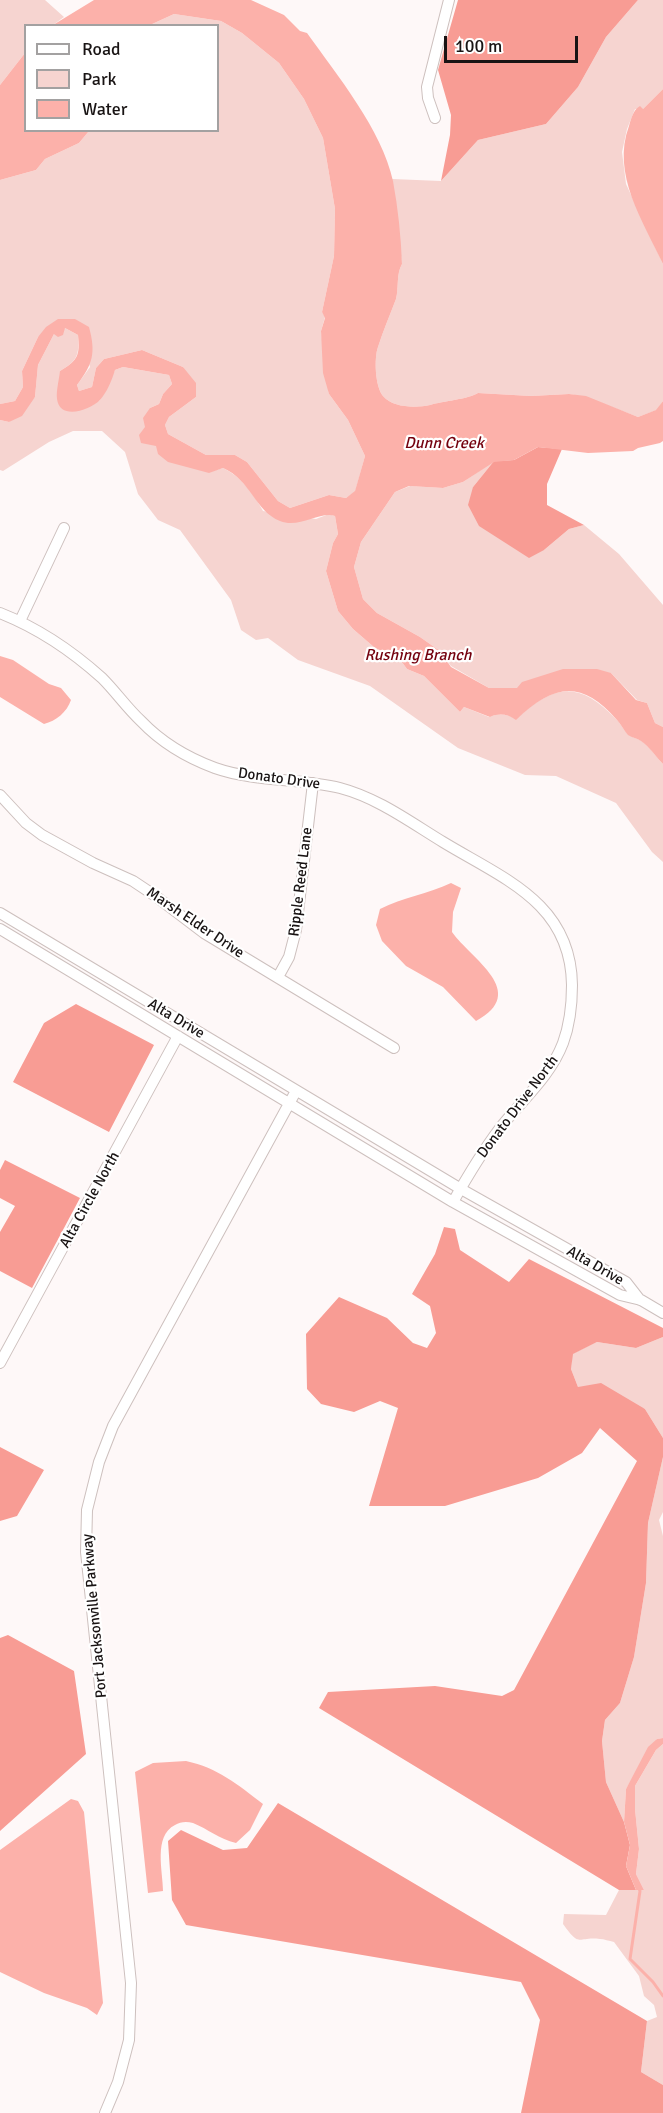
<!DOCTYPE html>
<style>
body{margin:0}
#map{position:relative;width:663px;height:2113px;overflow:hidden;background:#fef8f8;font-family:Signika,sans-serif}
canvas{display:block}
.legend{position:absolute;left:24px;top:24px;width:195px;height:108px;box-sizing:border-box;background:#fff;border:2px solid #a3a1a1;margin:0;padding:8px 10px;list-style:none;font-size:18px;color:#191414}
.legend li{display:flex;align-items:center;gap:12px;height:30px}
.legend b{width:30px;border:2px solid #a3a1a1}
.scale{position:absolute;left:444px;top:36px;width:134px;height:27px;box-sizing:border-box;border:3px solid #191414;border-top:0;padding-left:8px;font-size:18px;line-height:21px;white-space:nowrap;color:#191414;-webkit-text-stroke:4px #fff;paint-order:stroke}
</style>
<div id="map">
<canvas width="663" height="2113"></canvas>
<ul class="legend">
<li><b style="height:8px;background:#fff"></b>Road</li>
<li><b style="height:16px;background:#f6d4d0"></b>Park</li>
<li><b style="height:16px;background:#fcb1aa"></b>Water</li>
</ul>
<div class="scale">100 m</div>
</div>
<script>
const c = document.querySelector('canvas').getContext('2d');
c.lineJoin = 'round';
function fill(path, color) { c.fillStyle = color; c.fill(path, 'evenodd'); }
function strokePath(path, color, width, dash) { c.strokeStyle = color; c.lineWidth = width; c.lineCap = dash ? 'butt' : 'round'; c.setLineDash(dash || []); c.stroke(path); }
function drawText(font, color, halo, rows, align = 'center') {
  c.font = font + ' Signika,sans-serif'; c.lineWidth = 4.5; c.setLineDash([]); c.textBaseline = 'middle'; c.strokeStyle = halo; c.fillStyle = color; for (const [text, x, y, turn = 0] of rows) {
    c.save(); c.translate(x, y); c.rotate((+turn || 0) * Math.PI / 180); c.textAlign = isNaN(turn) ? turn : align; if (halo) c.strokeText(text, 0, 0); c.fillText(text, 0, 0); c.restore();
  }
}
const green = new Path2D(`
 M 0,0 L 45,0 L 64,17 L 53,25 L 26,26 L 25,53 L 0,85 Z
 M 638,0 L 663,0 L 663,89 L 643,109 L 635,109 L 627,129 L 622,152 L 626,184 L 663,264 L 663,401 L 657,410 L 638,417 L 586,397 L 569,394 L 531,396 L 478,393 C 469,399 443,401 430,405 C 416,408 393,408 383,396 C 375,386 374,358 378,347 C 383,331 390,315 396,299 C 399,288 396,274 402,264 L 392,179 L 441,181 L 478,140 L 546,124 L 578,87 L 606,37 Z
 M 174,14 L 221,21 L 242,33 L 279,63 L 304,99 L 323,138 L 335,209 L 334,256 L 322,312 L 325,317 L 321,331 L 329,394 L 348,420 L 365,456 L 355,492 L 346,498 L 329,495 L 290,508 L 278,501 L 247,462 L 235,455 L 206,455 L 168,434 L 165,425 L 169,417 L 196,397 L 183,367 L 142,350 L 104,359 L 96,368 L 92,387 L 79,391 L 77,385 L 90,367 L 75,319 L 38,337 L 22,371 L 23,387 L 15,401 L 0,404 L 0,180 L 36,170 L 45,159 L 79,143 L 89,131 L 218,130 L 218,26 L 150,25 Z
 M 65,328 L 78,335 C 79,356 78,360 60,371 L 91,406 L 100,400 L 115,370 L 123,367 L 169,375 L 172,384 L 163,394 L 159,404 L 150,408 L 156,446 L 209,472 L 223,468 C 242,477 253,493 263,511 L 316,519 L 329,514 L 335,516 L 338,534 L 333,543 L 326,571 L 338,611 L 353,629 L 375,648 L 399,658 L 407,669 L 424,676 L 460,712 L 464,707 L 489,717 C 500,713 507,714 516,719 C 554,684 579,680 616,719 C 621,723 623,730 628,734 C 631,737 636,738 640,740 C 649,745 656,757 663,764 L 663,862 L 652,852 L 616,803 L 556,776 L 525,775 L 458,748 L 370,686 L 298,660 L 268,638 L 256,640 L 241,630 L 231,600 L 180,530 L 158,520 L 138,494 L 125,452 L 102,431 L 73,431 L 49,442 L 3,471 L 0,470 L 0,420 L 9,422 L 35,397 L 38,365 L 54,334 Z
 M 494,461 L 473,487 L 544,550 L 569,529 L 584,525 L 619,554 L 663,605 L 663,727 L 655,723 L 647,703 L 637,700 L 611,673 L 518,688 L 489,688 L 451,666 L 440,651 L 420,637 L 377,613 L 363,599 L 354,567 L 361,542 L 395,492 L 410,486 L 443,488 L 463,482 Z
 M 663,1337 L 663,1438 L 645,1409 L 578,1387 L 571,1369 L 572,1354 L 597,1342 L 636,1348 Z
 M 663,1457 L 663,1512 L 659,1520 L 663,1536 L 663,1738 L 657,1739 L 626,1789 L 624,1822 L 606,1782 L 602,1741 L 605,1720 L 620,1703 L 634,1657 L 646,1583 L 648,1523 Z
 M 663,1744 L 663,2085 L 641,2072 L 647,2021 L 657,2017 L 654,2005 L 644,1996 L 639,1976 L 614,1942 C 609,1941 604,1939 600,1939 C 577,1936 581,1949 563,1924 L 564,1914 L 606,1915 L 619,1890 L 644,1890 L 636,1874 L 639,1849 L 635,1809 L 635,1786 L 656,1750 Z`);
const forest = new Path2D(`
 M 458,0 L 638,0 L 606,37 L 578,87 L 546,124 L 478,140 L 441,181 L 450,135 L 451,115 L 438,70 Z
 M 538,447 L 562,449 L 547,484 L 547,505 L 584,525 L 569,529 L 544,550 L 529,558 L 479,526 L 468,505 L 473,487 L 494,461 L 514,460 Z
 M 76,1004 L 154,1045 L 109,1132 L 13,1082 L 44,1023 Z
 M 5,1160 L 80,1198 L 32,1288 L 0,1271 L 0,1232 L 15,1206 L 0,1198 L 0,1170 Z
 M 444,1227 L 455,1229 L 460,1250 L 509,1282 L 529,1259 L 663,1328 L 663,1337 L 636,1348 L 597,1342 L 573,1354 L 571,1369 L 578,1387 L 601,1383 L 645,1409 L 663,1438 L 663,1457 L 648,1523 L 646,1583 L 634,1657 L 620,1703 L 605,1720 L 602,1741 L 606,1782 L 624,1822 L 630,1845 L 626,1866 L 636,1890 L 619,1890 L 319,1708 L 328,1692 L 435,1686 L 502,1696 L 514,1690 L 637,1461 L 600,1428 L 582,1453 L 538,1478 L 445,1506 L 369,1506 L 398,1408 L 380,1401 L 354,1412 L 321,1404 L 307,1389 L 306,1334 L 339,1297 L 387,1318 L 413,1343 L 427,1348 L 436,1333 L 430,1306 L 412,1294 L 435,1254 Z
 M 0,1447 L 44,1470 L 17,1516 L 0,1521 Z
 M 8,1635 L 74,1671 L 86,1754 L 0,1831 L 0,1638 Z
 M 278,1803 L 647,2021 L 641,2072 L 663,2085 L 663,2113 L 521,2113 L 540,2020 L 521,1982 L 186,1925 L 172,1900 L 168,1841 L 181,1830 L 223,1850 L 247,1848 Z`);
const water = new Path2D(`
 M 94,0 L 251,0 L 284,15 L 300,31 L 307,33 C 337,75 382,130 393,181 C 398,208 401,237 402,264 C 396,274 399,288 396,299 C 390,315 383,331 378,347 C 374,358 375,386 383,396 C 393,408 416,408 430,405 C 443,401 469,399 478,393 L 531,396 L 569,394 L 586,396 L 638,417 L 656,410 L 663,401 L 663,441 L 660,443 L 638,448 L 633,451 L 588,453 L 538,447 L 514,460 L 494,462 L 463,482 L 443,488 L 409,486 L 395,492 L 361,542 L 354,567 L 363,599 L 377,613 L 420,637 L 440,651 L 451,667 L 489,688 L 517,688 L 522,682 L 563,669 L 597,669 L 611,673 L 636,700 L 647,703 L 655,723 L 663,727 L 663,764 C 656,757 649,746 641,741 C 637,738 632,738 628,735 C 624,731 621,724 617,720 C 581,679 554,684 516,720 C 507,714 500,713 490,717 L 464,707 L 460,712 L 424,676 L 407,669 L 399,658 L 375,648 L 353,629 L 338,611 L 326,571 L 333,543 L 338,534 L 335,516 C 320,511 299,529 280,521 C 255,511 251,480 223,468 L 209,473 L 168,462 L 158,454 L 156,446 L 141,443 L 139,435 L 145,427 L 143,418 L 150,408 L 159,404 L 163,394 L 172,384 L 169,375 L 123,367 L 115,370 C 112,380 107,392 100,400 C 90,410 60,421 57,399 C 56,391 59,380 60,371 C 78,360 80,356 78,335 L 65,328 L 63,335 L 58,337 L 54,334 L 38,365 L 35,397 L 22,416 L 9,422 L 0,420 L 0,404 L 15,401 L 23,387 L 22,371 L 38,337 L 46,327 L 58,319 L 75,319 L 89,327 C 96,353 93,364 77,385 L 79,391 L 92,387 L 96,368 L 104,359 L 142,350 L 183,367 L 196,383 L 196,397 L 169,417 L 165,425 L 168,434 L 206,455 L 235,455 L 247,462 L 278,501 L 290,508 L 329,495 L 346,498 L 355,491 L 365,456 L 348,420 L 329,394 L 323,373 L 321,331 L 325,318 L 322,312 L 334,256 L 335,209 L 323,138 L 304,99 L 279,63 L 242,33 L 221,21 L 174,14 L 150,25 L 53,25 Z
 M 25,53 L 26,130 L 89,131 L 79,143 L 45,159 L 36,170 L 0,180 L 0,85 Z
 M 663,89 L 663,264 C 643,221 611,174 629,126 C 631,119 633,110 640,106 L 643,109 Z
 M 0,656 L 13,660 L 49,684 L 61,688 L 71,700 C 67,712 56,721 44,724 L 0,697 Z
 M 451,883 L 461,888 L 453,912 L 452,932 C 471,959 530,992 476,1021 L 443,987 L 406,966 L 382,941 L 376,925 L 380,909 C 403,897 428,894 451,883 Z
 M 663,1738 L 663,1744 L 656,1750 L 635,1786 L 635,1809 L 639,1849 L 636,1874 L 644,1890 L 636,1890 L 626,1866 L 630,1845 L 624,1822 L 626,1789 L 648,1747 L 657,1739 Z
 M 186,1761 C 218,1768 237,1784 263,1804 L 250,1830 L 236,1843 C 219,1839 208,1829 193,1823 C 186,1821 180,1822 175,1825 C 153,1836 163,1871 163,1891 L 148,1893 L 135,1772 L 153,1763 Z
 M 71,1799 L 78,1801 L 84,1812 L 103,2003 L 97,2015 L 87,2008 L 44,1993 L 0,1972 L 0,1850 Z`);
const stream = new Path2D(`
 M 638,1886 L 640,1891 L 630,1959 L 653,1982 L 663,1996`);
const minor = new Path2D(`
 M 435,118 L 428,98 L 427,87 L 449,0
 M 0,613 C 38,628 72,651 102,678 C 116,692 127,708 141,721 C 161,742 188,758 215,768 C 255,782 299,778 340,788 C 378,798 410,822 443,842 C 504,879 571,903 572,985 C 572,1005 570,1024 563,1043 C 550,1077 522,1100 500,1128 C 482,1152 467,1177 453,1202
 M 20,621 L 64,528
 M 0,795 L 26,823 L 42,835 L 93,863 L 133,881 L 154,895 L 204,933 L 394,1048
 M 0,913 L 461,1189 L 626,1282 L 640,1300
 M 0,929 L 453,1202 L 620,1295 L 641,1300 L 663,1313
 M 278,977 L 289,957 L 296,930 L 313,783
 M 0,1363 L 178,1036
 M 105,2113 L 118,2082 L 129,2040 L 131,1983 L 86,1552 L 87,1510 L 99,1462 L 113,1426 L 296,1091`);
const streetNames = [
 ["Donato Drive",279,779,8],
 ["Ripple Reed Lane",301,882,-83],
 ["Marsh Elder Drive",195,923,34],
 ["Alta Drive",176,1019,31],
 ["Donato Drive North",518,1107,-53],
 ["Alta Circle North",90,1200,-61],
 ["Alta Drive",595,1266,30],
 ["Port Jacksonville Parkway",95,1616,-95]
];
const waterNames = [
 ["Dunn Creek",444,444],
 ["Rushing Branch",418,656]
];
fill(green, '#f6d4d0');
fill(forest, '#f89c94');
fill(water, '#fcb1aa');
strokePath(stream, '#fcb1aa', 3);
strokePath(minor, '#cdc0be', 12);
strokePath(minor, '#fff', 10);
drawText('15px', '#191414', '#fff', streetNames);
drawText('italic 16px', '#74010e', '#fff', waterNames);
</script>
